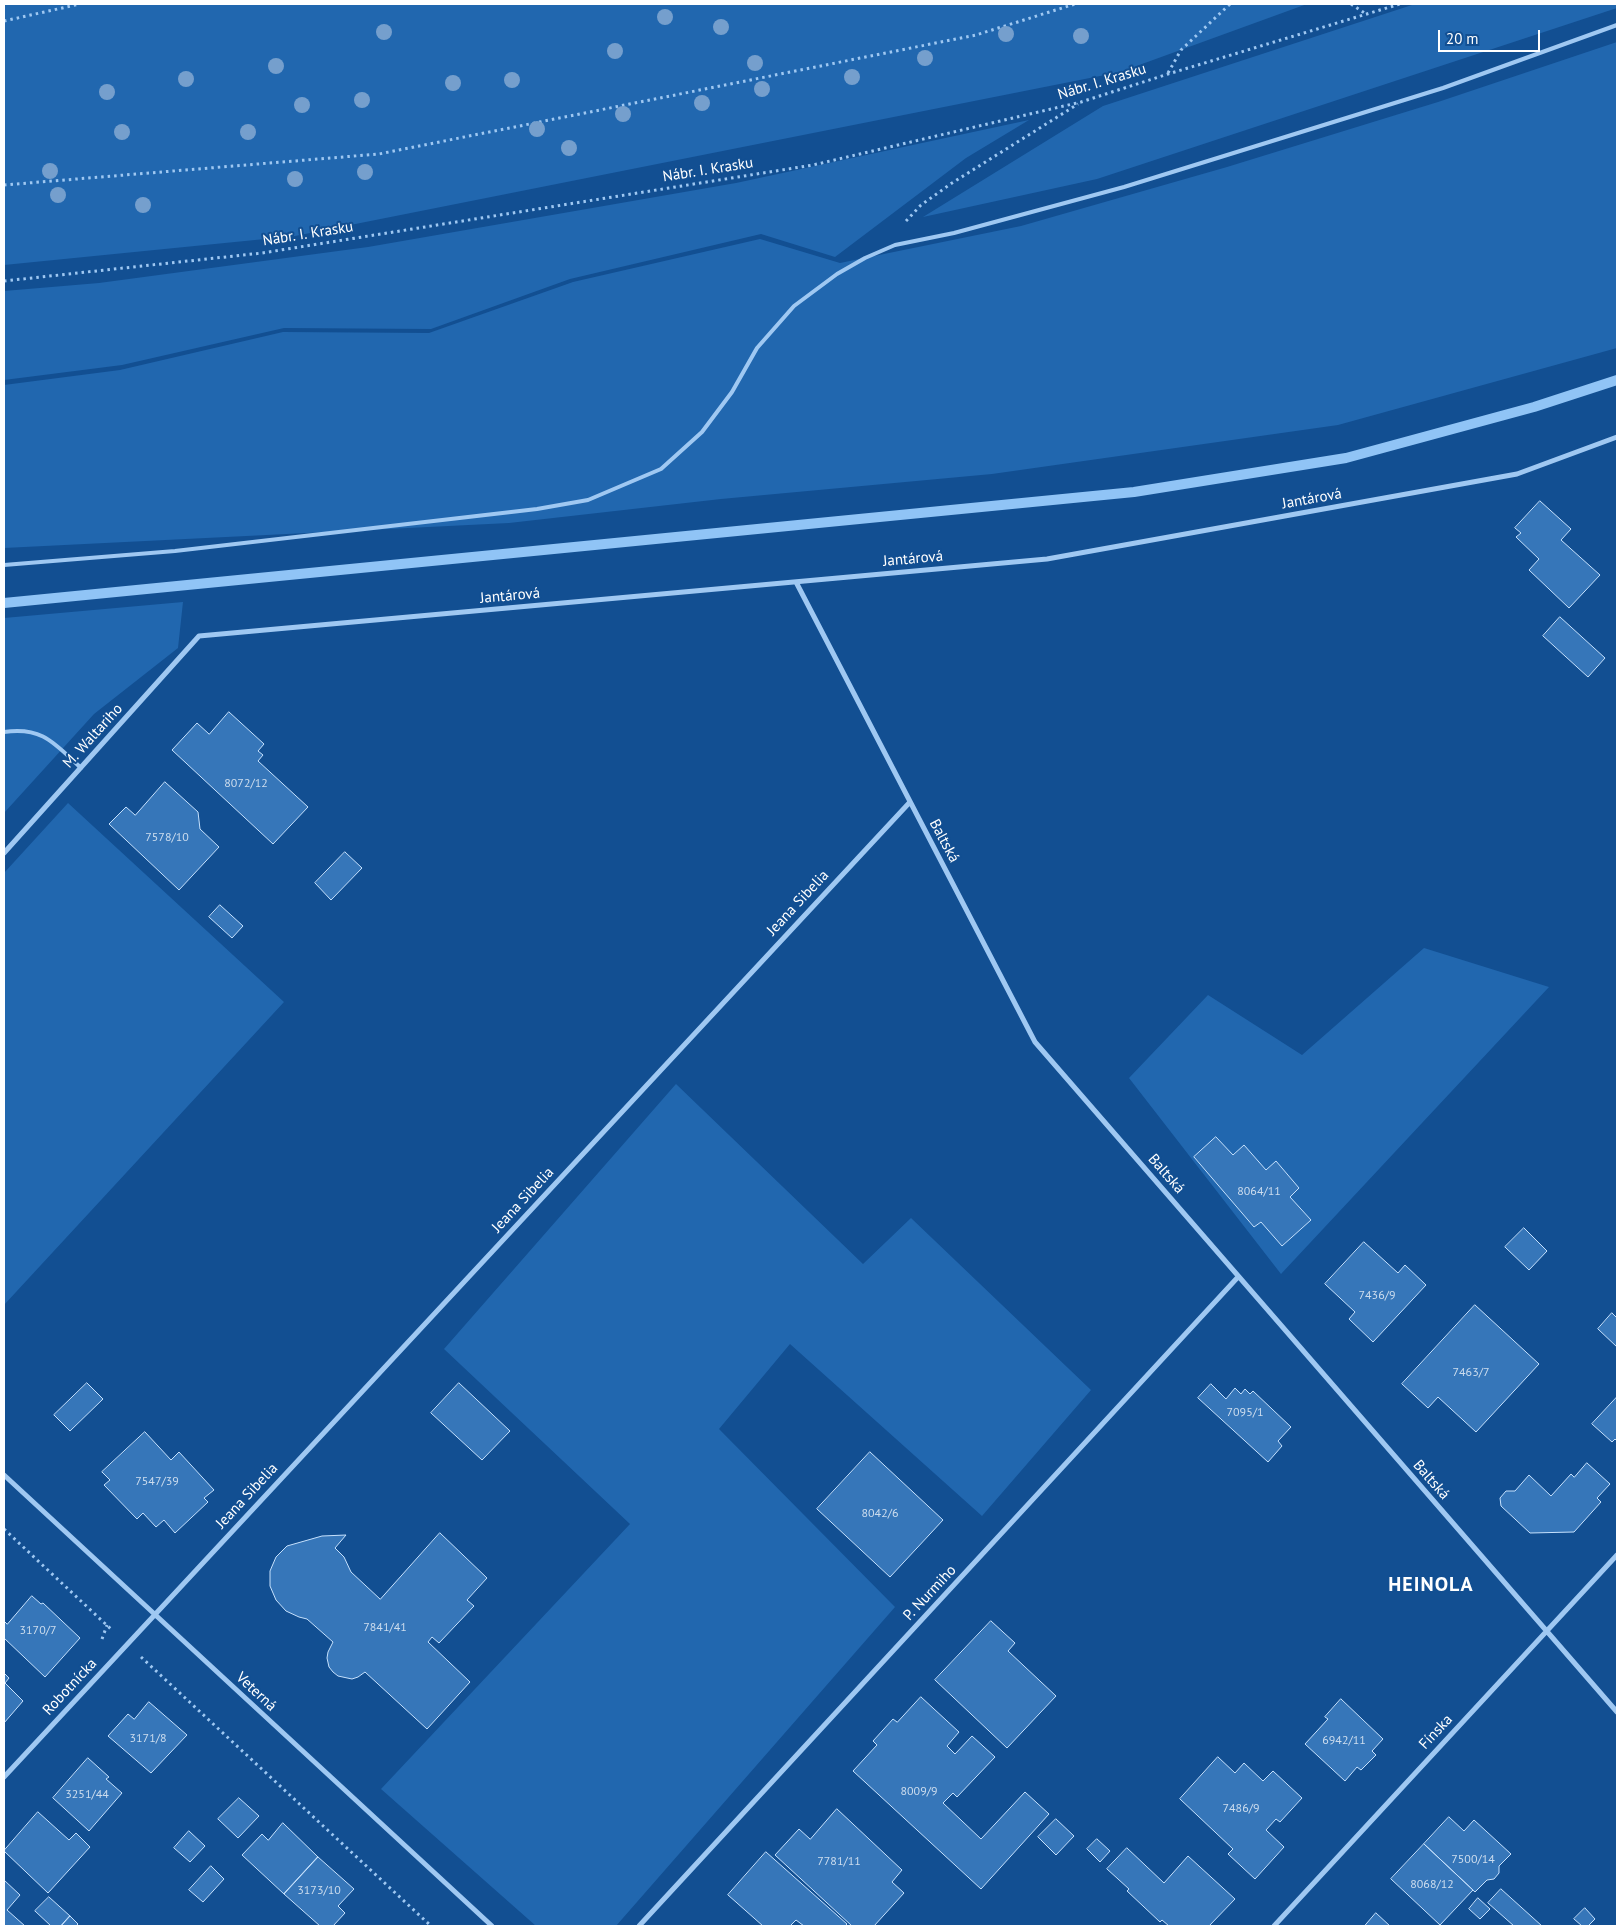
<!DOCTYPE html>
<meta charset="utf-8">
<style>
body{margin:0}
#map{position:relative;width:1621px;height:1930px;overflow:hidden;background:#124f92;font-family:"PT Sans",sans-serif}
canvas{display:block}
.frame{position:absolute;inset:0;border:5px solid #fff;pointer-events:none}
.scale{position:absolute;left:1438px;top:30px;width:102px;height:22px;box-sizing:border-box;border:2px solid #fff;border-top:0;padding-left:6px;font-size:15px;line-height:18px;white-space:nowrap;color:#fff;-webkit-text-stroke:4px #124f92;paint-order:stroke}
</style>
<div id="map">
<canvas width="1621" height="1930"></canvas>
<div class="frame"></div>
<div class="scale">20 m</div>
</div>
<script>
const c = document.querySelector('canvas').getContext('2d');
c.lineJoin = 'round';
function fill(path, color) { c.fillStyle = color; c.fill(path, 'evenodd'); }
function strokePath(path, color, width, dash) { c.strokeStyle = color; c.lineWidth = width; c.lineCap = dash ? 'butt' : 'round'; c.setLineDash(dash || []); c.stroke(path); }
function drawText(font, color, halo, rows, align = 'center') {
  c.font = font + ' "PT Sans",sans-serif'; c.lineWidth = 4; c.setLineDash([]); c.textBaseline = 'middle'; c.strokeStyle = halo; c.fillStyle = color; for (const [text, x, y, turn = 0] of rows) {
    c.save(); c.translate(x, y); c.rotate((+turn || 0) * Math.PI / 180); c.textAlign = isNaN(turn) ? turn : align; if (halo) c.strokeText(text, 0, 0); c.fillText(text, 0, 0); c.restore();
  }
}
const green = new Path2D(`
 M 4,4 L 1307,4 L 1120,72 L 295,236 L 4,265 Z
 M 1415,4 L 1617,4 L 1617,8 L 1097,179 L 923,217 L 1103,106 Z
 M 1617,42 L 1617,348 L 1338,425 L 992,474 L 721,499 L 509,523 L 4,548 L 4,385 L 120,370 L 283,332 L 429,333 L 573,282 L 760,239 L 840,263 L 1021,226 L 1227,167 L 1438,102 Z
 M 1029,120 L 966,158 L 835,257 L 761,234 L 570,279 L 431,329 L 284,328 L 122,365 L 4,380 L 4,291 L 99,283 L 368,247 L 736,183 Z
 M 183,602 L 178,648 L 94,714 L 4,813 L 4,618 Z
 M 68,803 L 284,1002 L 4,1305 L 4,873 Z
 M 1424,948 L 1549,987 L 1281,1274 L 1129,1078 L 1208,995 L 1302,1055 Z
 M 676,1084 L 863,1264 L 911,1218 L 1091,1390 L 982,1516 L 790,1344 L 719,1429 L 895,1607 L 616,1926 L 536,1926 L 381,1789 L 630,1524 L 444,1349 Z`);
const stream = new Path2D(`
 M 4,603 L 1134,492 L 1346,458 L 1534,407 L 1617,380`);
const building = new Path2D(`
 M 1540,501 L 1571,529 L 1561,540 L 1600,575 L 1569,608 L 1529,570 L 1539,559 L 1516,537 L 1521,533 L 1515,528 Z
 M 1560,617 L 1605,658 L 1588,677 L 1543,636 Z
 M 229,712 L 264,744 L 258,751 L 263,755 L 258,761 L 308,807 L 273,844 L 172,750 L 197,723 L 209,734 Z
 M 165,782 L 198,812 L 200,829 L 219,847 L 179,890 L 109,824 L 126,807 L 135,815 Z
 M 345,852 L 362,868 L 331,900 L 315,883 Z
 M 220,905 L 243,926 L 232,938 L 209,917 Z
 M 1216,1137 L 1233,1155 L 1244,1145 L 1266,1170 L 1276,1161 L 1299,1188 L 1290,1197 L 1311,1220 L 1282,1246 L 1261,1222 L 1254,1227 L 1194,1157 Z
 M 1524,1228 L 1547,1251 L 1529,1270 L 1505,1247 Z
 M 1364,1242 L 1398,1273 L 1405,1265 L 1426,1285 L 1373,1342 L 1349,1319 L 1355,1312 L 1325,1284 Z
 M 1475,1305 L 1539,1364 L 1476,1432 L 1438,1397 L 1428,1408 L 1402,1384 Z
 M 1612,1313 L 1617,1318 L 1617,1347 L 1598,1329 Z
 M 87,1383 L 103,1399 L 70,1431 L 54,1415 Z
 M 459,1383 L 510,1431 L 482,1460 L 431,1413 Z
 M 1211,1384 L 1226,1399 L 1235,1388 L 1241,1394 L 1245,1389 L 1250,1394 L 1253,1391 L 1291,1427 L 1278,1441 L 1282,1446 L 1268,1462 L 1198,1398 Z
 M 1617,1397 L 1617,1441 L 1615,1439 L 1612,1442 L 1592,1424 Z
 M 145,1432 L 171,1460 L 179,1452 L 214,1490 L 204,1498 L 208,1502 L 175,1533 L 164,1520 L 156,1527 L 143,1513 L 137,1519 L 104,1485 L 110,1480 L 102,1472 Z
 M 870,1452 L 943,1520 L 890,1577 L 817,1509 Z
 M 1587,1463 L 1610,1484 L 1597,1498 L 1601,1502 L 1574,1532 L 1530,1533 L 1501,1506 L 1500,1498 L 1506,1491 L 1515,1491 L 1529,1475 L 1551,1496 L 1571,1474 L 1574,1477 Z
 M 440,1533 L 487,1578 L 467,1600 L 474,1606 L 439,1643 L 432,1637 L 428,1642 L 470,1682 L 427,1729 L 365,1672 L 358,1677 L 352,1679 L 338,1676 L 333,1672 L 329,1667 L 327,1658 L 328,1652 L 333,1642 L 307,1619 L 299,1617 L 286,1611 L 276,1600 L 270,1586 L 270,1571 L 276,1557 L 287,1546 L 322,1536 L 346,1535 L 335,1548 L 344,1557 L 351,1572 L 380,1599 Z
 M 32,1596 L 41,1604 L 43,1603 L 80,1638 L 45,1677 L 4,1638 L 4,1621 L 7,1624 Z
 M 991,1621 L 1015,1643 L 1008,1651 L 1056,1696 L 1007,1748 L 935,1680 Z
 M 4,1673 L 9,1678 L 5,1683 L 23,1701 L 4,1723 Z
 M 921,1697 L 959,1732 L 947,1746 L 955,1754 L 972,1736 L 995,1757 L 957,1797 L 953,1793 L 943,1803 L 981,1839 L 1025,1792 L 1049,1814 L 981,1889 L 853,1771 L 877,1745 L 873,1741 L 893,1719 L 897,1722 Z
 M 1341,1699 L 1383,1739 L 1372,1751 L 1376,1755 L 1361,1770 L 1357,1767 L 1345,1781 L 1305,1744 L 1328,1719 L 1325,1717 Z
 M 149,1702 L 187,1735 L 151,1773 L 108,1736 L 128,1714 L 134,1719 Z
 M 1218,1757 L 1235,1773 L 1244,1763 L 1263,1781 L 1273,1771 L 1302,1798 L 1280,1822 L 1276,1819 L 1266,1830 L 1284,1847 L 1255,1879 L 1228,1854 L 1233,1849 L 1180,1799 Z
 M 88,1758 L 109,1777 L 106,1779 L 122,1793 L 89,1831 L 53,1798 Z
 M 239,1798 L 259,1816 L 238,1838 L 218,1819 Z
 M 837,1809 L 902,1870 L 892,1882 L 904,1893 L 874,1926 L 852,1926 L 775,1855 L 799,1829 L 810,1839 Z
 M 38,1812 L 69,1840 L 76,1833 L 90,1847 L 48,1893 L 4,1851 Z
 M 1449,1817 L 1464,1831 L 1474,1820 L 1511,1854 L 1499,1866 L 1499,1873 L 1494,1879 L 1487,1880 L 1475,1892 L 1424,1844 Z
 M 1056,1819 L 1074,1836 L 1056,1855 L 1038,1837 Z
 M 283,1823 L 318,1857 L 284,1894 L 242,1855 L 262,1834 L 268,1840 Z
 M 189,1831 L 205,1846 L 190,1862 L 174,1848 Z
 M 1097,1839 L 1110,1851 L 1100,1862 L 1087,1849 Z
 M 1424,1844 L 1473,1890 L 1440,1925 L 1391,1879 Z
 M 1127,1848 L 1164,1883 L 1188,1856 L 1235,1899 L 1209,1926 L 1169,1926 L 1162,1920 L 1160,1922 L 1127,1891 L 1129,1889 L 1107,1869 Z
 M 766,1852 L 847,1924 L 845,1926 L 804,1926 L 796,1920 L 790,1926 L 763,1926 L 728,1895 Z
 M 318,1857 L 354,1889 L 338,1906 L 345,1913 L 333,1926 L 320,1926 L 284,1894 Z
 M 211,1866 L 224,1879 L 203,1902 L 189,1890 Z
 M 4,1880 L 20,1895 L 7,1910 L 25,1926 L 4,1926 Z
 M 1501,1889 L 1542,1926 L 1514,1926 L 1488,1903 Z
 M 49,1897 L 70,1916 L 61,1926 L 51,1926 L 35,1911 Z
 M 1478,1898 L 1490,1909 L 1480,1919 L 1469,1909 Z
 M 1585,1908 L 1595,1919 L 1588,1926 L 1582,1926 L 1574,1919 Z
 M 1376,1913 L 1390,1926 L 1356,1926 L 1364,1926 Z
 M 70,1916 L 78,1924 L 76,1926 L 61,1926 Z`);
const path = new Path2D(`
 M 1351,4 L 1366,14
 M 4,21 L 80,4
 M 1168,73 L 1181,50 L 1230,4
 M 4,185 L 379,154 L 976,35 L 1075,4
 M 906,221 L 921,205 L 952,183 L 1078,104
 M 4,281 L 262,253 L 813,165 L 1081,102 L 1168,74 L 1400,4
 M 4,1529 L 113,1631
 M 102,1639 L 107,1625
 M 141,1657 L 431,1926`);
const service = new Path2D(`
 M 4,565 L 175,551 L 537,509 L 588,500 L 661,469 L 702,432 L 732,392 L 757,348 L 794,306 L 837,274 L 865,258 L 895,245 L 954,233 L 1124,187 L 1443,88 L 1617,25
 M 4,732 C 42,726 55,744 81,768`);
const minor = new Path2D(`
 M 796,582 L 1035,1042 L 1617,1712
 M 4,853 L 199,636 L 1047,559 L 1517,474 L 1617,437
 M 4,1475 L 492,1926
 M 4,1777 L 910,802
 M 639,1926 L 1238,1277
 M 1274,1926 L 1617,1555`);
const trees = [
 [665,17],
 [721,27],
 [384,32],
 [1006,34],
 [1081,36],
 [615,51],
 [925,58],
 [755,63],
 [276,66],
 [852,77],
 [186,79],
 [512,80],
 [453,83],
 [762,89],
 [107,92],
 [362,100],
 [702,103],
 [302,105],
 [623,114],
 [537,129],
 [122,132],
 [248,132],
 [569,148],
 [50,171],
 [365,172],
 [295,179],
 [58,195],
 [143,205]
];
const numberNames = [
 ["8072/12",246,784],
 ["7578/10",167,838],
 ["8064/11",1259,1192],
 ["7436/9",1377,1296],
 ["7463/7",1471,1373],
 ["7095/1",1245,1413],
 ["7547/39",157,1482],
 ["8042/6",880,1514],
 ["7841/41",385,1628],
 ["3170/7",38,1631],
 ["3171/8",148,1739],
 ["6942/11",1344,1741],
 ["8009/9",919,1792],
 ["3251/44",87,1795],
 ["7486/9",1241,1809],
 ["7500/14",1473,1860],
 ["7781/11",839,1862],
 ["8068/12",1432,1885],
 ["3173/10",319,1891]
];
const streetNames = [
 ["Nábr. I. Krasku",1102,82,-17],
 ["Nábr. I. Krasku",708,170,-9],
 ["Nábr. I. Krasku",308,234,-9],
 ["Jantárová",1312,499,-10],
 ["Jantárová",913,559,-5],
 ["Jantárová",510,596,-5],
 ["M. Waltariho",93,736,-48],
 ["Baltská",944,841,62],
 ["Jeana Sibelia",798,903,-47],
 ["Baltská",1166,1174,49],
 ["Jeana Sibelia",523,1200,-47],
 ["Baltská",1431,1480,49],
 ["Jeana Sibelia",247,1496,-47],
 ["P. Nurmiho",930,1593,-47],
 ["Robotnícka",70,1687,-47],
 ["Veterná",256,1692,43],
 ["Fínska",1436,1732,-47]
];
const districtNames = [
 ["HEINOLA",1431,1585]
];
fill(green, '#2167af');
strokePath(stream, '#90c4f6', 10);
fill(building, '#3676b9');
strokePath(building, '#c6e1fd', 1);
strokePath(path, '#9fc8f2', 3, [2.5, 4]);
strokePath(service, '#9fc8f2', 4);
strokePath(minor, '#9fc8f2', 5);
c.fillStyle = '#759fcd';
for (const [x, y] of trees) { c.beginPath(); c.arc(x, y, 8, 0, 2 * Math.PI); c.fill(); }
drawText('12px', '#cdddee', null, numberNames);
drawText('15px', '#fff', '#124f92', streetNames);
c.letterSpacing = '1px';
drawText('bold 20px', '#fff', '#124f92', districtNames);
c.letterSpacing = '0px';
</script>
